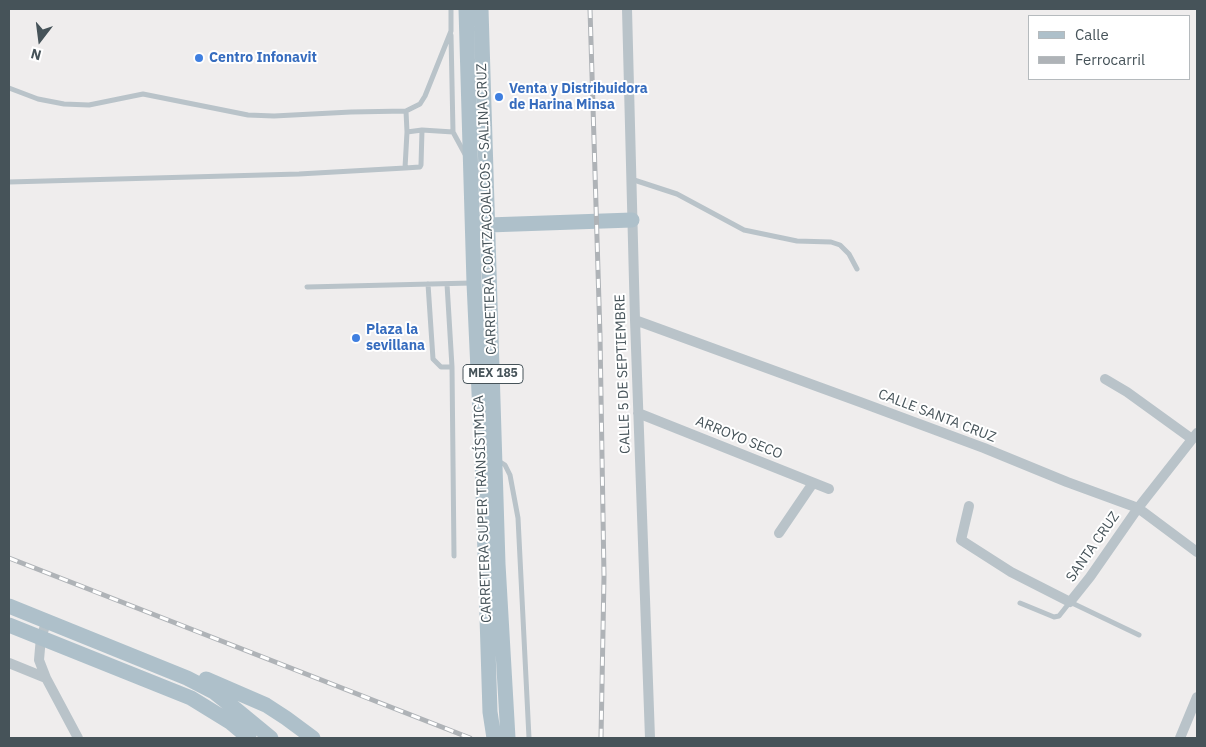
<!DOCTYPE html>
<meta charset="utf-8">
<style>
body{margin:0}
#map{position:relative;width:1206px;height:747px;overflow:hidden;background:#efeded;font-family:"IBM Plex Sans",sans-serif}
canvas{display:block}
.frame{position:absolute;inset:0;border:10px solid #465359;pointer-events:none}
.legend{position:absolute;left:1028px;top:15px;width:162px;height:65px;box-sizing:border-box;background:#fff;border:1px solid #b5babd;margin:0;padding:6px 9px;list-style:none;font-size:15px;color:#465359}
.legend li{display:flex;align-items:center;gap:10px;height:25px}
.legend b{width:25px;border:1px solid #b5babd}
.north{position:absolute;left:15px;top:15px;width:50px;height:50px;-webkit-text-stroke:4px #fff;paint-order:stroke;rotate:195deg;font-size:14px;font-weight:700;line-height:20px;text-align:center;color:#465359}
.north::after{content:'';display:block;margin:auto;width:18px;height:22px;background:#465359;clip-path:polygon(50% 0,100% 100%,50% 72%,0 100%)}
</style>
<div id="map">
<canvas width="1206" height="747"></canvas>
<div class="frame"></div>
<ul class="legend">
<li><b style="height:6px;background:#aec0ca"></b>Calle</li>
<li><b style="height:6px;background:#afb3b7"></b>Ferrocarril</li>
</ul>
<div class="north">N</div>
</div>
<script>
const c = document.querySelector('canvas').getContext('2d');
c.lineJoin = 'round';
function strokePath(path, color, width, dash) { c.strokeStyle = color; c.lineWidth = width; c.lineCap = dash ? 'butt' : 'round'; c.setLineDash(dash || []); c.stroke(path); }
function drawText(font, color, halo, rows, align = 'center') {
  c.font = font + ' "IBM Plex Sans",sans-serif'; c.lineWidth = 4; c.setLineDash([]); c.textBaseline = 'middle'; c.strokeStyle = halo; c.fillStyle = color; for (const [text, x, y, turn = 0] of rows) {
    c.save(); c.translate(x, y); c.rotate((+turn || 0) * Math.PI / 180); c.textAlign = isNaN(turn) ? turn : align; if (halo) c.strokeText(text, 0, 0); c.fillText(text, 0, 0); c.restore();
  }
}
const lane = new Path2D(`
 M 451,35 L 453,132
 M 9,88 L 38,99 L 64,104 L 89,105 L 143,94 L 248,115 L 274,116 L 351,112 L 406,111 L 407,132
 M 406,111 L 420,104 L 425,96 L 451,31 L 451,9
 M 405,168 L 420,167 L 421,165 L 422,130
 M 631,179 L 677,194 L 744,230 L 797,241 L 831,242 L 840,245 L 849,254 L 857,269
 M 9,182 L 299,174 L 405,168 L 407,132 L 422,130 L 453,132 L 466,156
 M 428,284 L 433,359 L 441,367 L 452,367 L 447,284
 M 307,287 L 472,283
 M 452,367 L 454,556
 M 497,460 L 505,465 L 510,475 L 518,518 L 529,738
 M 1020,603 L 1054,617 L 1059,616 L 1070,602 L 1139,635`);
const street = new Path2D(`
 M 627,9 L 635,320 L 650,738
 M 635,320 L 860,402 L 984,448 L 1067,482 L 1138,508 L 1197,552
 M 1105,379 L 1127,392 L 1192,439
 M 638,413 L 829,489
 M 969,506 L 961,540 L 1011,572 L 1070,602 L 1090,577 L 1138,508 L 1197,433
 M 779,533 L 813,483
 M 47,621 L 41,637 L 39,660 L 46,678 L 78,738
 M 9,663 L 46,678
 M 1180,738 L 1197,697`);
const primary = new Path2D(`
 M 466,9 L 474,283 L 482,458 L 490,712 L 494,738
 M 481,9 L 498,564 L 508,738
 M 479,222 L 488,225 L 632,220
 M 9,606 L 187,678 L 214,692 L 238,711 L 271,738
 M 9,625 L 191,698 L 230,722 L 249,738
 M 206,679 L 266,705 L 286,718 L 313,738`);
const rail = new Path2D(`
 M 590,9 L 600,336 L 604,576 L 601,738
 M 9,558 L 470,738`);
const markers = [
 [199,58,5,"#3f7fe0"],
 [499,97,5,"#3f7fe0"],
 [356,338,5,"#3f7fe0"]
];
const shields = [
 [493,374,60]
];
const shieldNames = [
 ["MEX 185",493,374]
];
const shopNames = [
 ["Centro Infonavit",209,58],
 ["Venta y Distribuidora",509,89],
 ["de Harina Minsa",509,105],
 ["Plaza la",366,330],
 ["sevillana",366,346]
];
const streetNames = [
 ["CARRETERA COATZACOALCOS - SALINA CRUZ",487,209,-92],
 ["CALLE 5 DE SEPTIEMBRE",623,374,-92],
 ["CALLE SANTA CRUZ",937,416,21],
 ["ARROYO SECO",739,438,22],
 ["CARRETERA SUPER TRANSÍSTMICA",483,509,-92],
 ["SANTA CRUZ",1093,547,-55]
];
strokePath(lane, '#b9c3c9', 5);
strokePath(street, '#b9c3c9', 10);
strokePath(primary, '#aec0ca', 15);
strokePath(rail, '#afb3b7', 5);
strokePath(rail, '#fff', 3, [9]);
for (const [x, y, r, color] of markers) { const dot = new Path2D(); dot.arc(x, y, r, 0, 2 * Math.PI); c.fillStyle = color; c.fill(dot); strokePath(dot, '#fff', 2); }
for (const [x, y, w] of shields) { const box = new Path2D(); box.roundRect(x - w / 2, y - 9.5, w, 19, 4); c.fillStyle = '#fff'; c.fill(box); strokePath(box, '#465359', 1); }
drawText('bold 12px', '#465359', null, shieldNames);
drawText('bold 14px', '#366cbe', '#fff', shopNames, 'left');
drawText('14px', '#465359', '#fff', streetNames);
</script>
